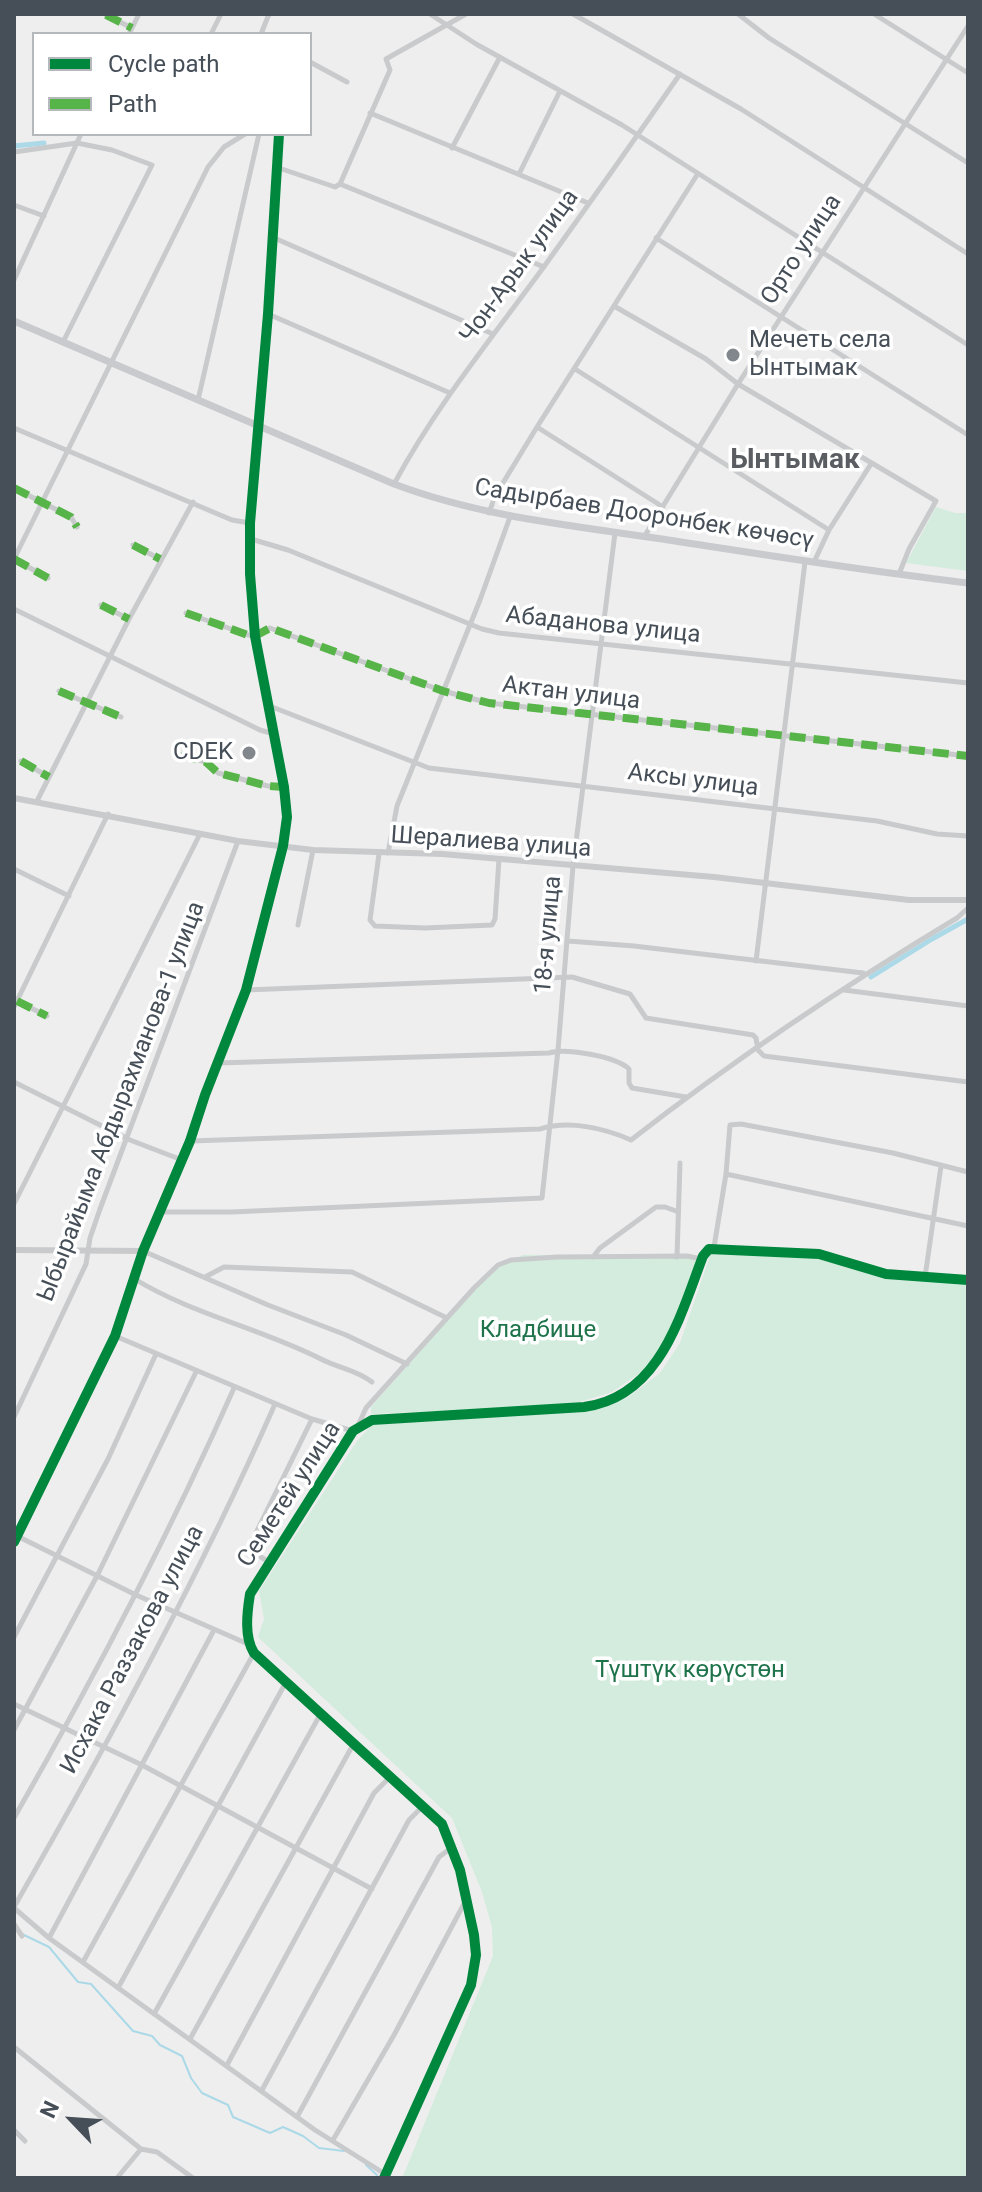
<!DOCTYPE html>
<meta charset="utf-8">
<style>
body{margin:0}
#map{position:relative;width:982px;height:2192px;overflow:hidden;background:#eee;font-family:Roboto,sans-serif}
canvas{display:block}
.frame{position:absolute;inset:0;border:16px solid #464f58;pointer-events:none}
.legend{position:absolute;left:32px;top:32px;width:280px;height:104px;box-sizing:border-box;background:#fff;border:2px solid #b5b9bc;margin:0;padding:10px 14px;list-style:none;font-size:24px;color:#464f58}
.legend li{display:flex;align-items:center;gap:16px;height:40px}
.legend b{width:40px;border:2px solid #b5b9bc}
.north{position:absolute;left:32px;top:2080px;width:80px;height:80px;-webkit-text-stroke:6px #fff;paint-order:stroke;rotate:295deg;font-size:22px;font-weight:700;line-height:32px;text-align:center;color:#464f58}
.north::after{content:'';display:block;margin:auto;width:28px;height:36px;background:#464f58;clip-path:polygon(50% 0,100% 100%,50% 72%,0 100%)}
</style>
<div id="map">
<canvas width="982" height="2192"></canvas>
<div class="frame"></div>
<ul class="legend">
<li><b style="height:10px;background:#00873e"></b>Cycle path</li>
<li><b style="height:10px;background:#57b448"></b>Path</li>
</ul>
<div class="north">N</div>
</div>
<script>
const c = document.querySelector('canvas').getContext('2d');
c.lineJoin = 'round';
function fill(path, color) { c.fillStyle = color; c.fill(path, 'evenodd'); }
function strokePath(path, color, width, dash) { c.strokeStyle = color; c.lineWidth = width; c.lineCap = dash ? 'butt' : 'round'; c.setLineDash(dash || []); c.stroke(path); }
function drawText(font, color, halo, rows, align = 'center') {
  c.font = font + ' Roboto,sans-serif'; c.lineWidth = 7; c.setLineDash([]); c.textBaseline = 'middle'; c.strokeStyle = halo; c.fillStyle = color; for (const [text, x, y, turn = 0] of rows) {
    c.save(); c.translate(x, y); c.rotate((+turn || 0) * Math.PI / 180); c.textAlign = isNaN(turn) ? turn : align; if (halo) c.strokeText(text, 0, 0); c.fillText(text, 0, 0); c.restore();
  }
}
const green = new Path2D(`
 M 936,507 L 955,513 L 968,513 L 968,571 L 906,563 Z
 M 711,1253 L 835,1255 L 901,1277 L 968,1281 L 968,2178 L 405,2178 L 403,2176 L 493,1956 L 492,1927 L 482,1892 L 452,1818 L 258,1637 L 264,1619 L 259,1591 L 357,1441 L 372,1425 L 589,1410 L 627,1398 L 660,1373 L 680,1343 Z
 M 523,1255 L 684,1255 L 697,1258 L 667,1342 L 650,1366 L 612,1392 L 579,1402 L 532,1407 L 371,1414 L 371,1407 L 495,1267 Z`);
const stream = new Path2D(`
 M 22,1934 L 49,1947 L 78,1982 L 91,1984 L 133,2031 L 152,2036 L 160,2045 L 182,2056 L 191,2078 L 202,2093 L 228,2105 L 233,2117 L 270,2133 L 283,2127 L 303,2136 L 319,2148 L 344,2151
 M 366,2165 L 377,2175`);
const canal = new Path2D(`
 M 14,146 L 44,143
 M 871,977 L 932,939 L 968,919`);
const minor = new Path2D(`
 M 430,14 L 476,44 L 622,125 L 968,345
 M 573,14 L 741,109 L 968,254
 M 738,14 L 769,38 L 968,163
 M 874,14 L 968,73
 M 106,15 L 132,28
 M 129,34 L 139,14
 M 211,34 L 221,14
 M 261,34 L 269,14
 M 310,62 L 347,82
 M 370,113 L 588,203
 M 279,134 L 268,314 L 250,523 L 250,574 L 255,636 L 284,787 L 287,817 L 283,846
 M 452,148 L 500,57
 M 14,152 L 77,143 L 112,150 L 152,165 L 63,342
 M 276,167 L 335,187 L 340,184 L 544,267
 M 519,174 L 560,91
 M 340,184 L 390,70 L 386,59 L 466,14
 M 14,205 L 44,216
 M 272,237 L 493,334
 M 656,238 L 968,435
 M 14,280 L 81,134
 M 614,306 L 706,359 L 738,384 L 936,501 L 909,549 L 899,574
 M 268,314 L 450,393
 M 575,369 L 829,530
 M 198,400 L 259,134
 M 537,427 L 663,507
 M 14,428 L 232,520 L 250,523
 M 394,484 C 436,406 491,339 543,268 C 589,204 635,139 680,74
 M 14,488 L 71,517 L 77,527
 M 489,513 L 495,496 L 537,427 L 697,175
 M 644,537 L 738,384 L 968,26
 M 251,539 L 288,550 L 482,629 L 499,633 L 968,683
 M 133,545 L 160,559
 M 14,559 L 208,167 L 224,147 L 245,134
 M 14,559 L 48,578
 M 814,562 L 829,530 L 871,464
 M 101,605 L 129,619
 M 14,609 L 260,730 L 274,734
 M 186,613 L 248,635 L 255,636 L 270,628 L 443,691 L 489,703 L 968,756
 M 59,691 L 121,717
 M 267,705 L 429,768 L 877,821 L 937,834 L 968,836
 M 181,755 L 206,762 L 218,773 L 268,786 L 284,787
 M 21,761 L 49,777
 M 37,801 L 129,619 L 193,502
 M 388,853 L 397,806 L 480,600 L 510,517
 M 379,854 L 370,920 L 375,926 L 425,928 L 492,925 L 495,919 L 499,859
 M 14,869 L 69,896
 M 298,925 L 313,850
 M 568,941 L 634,946 L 863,973
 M 756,961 L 805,562
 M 246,990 L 572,977 L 630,994 L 646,1018 L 753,1035 L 756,1038 L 758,1050 L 764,1056 L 968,1082
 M 844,990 L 968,1006
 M 17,1001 L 47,1016
 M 14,1007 L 108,814
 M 218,1063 L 549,1053 C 565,1048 616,1056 629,1069 L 629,1083 L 632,1088 L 686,1097
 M 14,1082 L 130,1140 L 182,1160
 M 190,1141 L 540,1129 C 569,1120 604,1128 631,1140 C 735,1059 844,986 957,918 L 968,908
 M 726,1174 L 968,1226
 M 14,1204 L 200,834
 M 160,1212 L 232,1212 L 542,1198 L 558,1050 L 573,866 L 615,533
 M 714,1247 L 726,1174 L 730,1125 L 741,1124 L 893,1153 L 968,1172
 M 593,1257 L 600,1248 L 656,1207 L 665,1207 L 676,1211
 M 677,1257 L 680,1163
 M 205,1277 L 224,1267 L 352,1272 L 447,1318
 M 925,1277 L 941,1166
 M 133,1278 C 191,1314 260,1328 321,1359 C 338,1368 357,1370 372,1382
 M 115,1336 L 312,1419 L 353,1431
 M 14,1417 L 86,1264 L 90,1238 L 100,1209 L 238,841
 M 357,1428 L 366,1408 L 474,1288 L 498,1265 L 511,1260 L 557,1257 L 687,1256 L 697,1258
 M 17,1536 L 136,1595 L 248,1644
 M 14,1542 L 115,1336 L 143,1251 L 268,1305 L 346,1335 L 407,1364
 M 269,1562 L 251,1551 L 249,1547 L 312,1419
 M 14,1637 L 108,1459 L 156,1354
 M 14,1704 L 142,1765 L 372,1889
 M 14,1730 L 97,1576 L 196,1372
 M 14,1818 C 94,1678 169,1535 234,1388
 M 14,1907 C 108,1743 199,1577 275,1404
 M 14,1908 L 49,1938 L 315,2130 L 385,2174
 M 14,1924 L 22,1936
 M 49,1938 L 214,1630
 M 83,1962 L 254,1653
 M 118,1988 L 286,1682
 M 154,2014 L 321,1713
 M 190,2039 L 354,1743
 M 14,2047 L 141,2149 L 157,2152 L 193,2178
 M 227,2065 L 374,1793 L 391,1776
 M 262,2090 L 409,1820 L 423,1806
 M 297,2117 L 439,1857 L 451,1848
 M 14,2130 L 25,2141
 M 333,2140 L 394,2035 L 466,1900
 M 117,2178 L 141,2149`);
const tertiary = new Path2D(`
 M 268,14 L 269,14
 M 14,798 L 238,841 L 313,850 L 442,854 L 714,877 L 909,900 L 968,900
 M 14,1250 L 143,1251 L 190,1141 L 205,1095 L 246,990 L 283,846
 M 384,2178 L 471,1985 L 476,1955 L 474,1935 L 460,1870 L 442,1824 L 254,1653 C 244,1637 247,1613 250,1594 L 353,1431 L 372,1420 L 584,1407 C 660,1397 680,1316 703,1256 L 709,1249 L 819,1254 L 886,1274 L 968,1280`);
const secondary = new Path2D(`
 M 14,321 L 394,484 C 479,516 567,525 655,538 C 760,554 863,571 968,583`);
const quiet = new Path2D(`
 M 106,15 L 132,28
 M 14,488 L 71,517 L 77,527
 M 133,545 L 160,559
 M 14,559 L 48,578
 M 101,605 L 129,619
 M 186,613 L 248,635 L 255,636 L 270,628 L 443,691 L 489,703 L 968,756
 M 59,691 L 121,717
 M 181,755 L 206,762 L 218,773 L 268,786 L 284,787
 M 21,761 L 49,777
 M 17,1001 L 47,1016`);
const cycleway = new Path2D(`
 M 14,1542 L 115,1336 L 143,1251 L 190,1141 L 205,1095 L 246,990 L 283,846 L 287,817 L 284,787 L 255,636 L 250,574 L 250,523 L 268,314 L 279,134
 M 384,2178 L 471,1985 L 476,1955 L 474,1935 L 460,1870 L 442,1824 L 254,1653 C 244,1637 247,1613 250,1594 L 353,1431 L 372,1420 L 584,1407 C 660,1397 680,1316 703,1256 L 709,1249 L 819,1254 L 886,1274 L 968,1280`);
const markers = [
 [733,355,8,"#81878c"],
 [249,753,8,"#81878c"]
];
const streetNames = [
 ["Орто улица",802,250,-57],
 ["Чон-Арык улица",520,267,-54],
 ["Садырбаев Дооронбек көчөсү",644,515,9],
 ["Абаданова улица",603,626,6],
 ["Актан улица",571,694,7],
 ["Аксы улица",693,781,7],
 ["Шералиева улица",491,843,4],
 ["18-я улица",549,935,-85],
 ["Ыбырайыма Абдырахманова-1 улица",122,1102,-69],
 ["Семетей улица",290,1495,-57],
 ["Исхака Раззакова улица",133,1650,-62]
];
const poiNames = [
 ["Мечеть села",749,341],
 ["Ынтымак",749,369],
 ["CDEK",233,753,"right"]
];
const parkNames = [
 ["Кладбище",538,1331],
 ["Түштүк көрүстөн",690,1671]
];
const quarterNames = [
 ["Ынтымак",795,461]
];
fill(green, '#d3ecde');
strokePath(stream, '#abd9e7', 2);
strokePath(canal, '#abd9e7', 5);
strokePath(minor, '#c8cacc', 5);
strokePath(tertiary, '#c8cacc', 6);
strokePath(secondary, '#c9cacd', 7);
strokePath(quiet, '#57b448', 8, [16, 8]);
strokePath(cycleway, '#00873e', 10);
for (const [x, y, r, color] of markers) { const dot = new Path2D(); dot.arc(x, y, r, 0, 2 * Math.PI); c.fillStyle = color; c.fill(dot); strokePath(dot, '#fff', 3); }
drawText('24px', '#464f58', '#fff', streetNames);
drawText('24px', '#464f58', '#fff', poiNames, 'left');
drawText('24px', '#1e734a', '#fff', parkNames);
drawText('bold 28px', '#5a5d61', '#fff', quarterNames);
</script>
